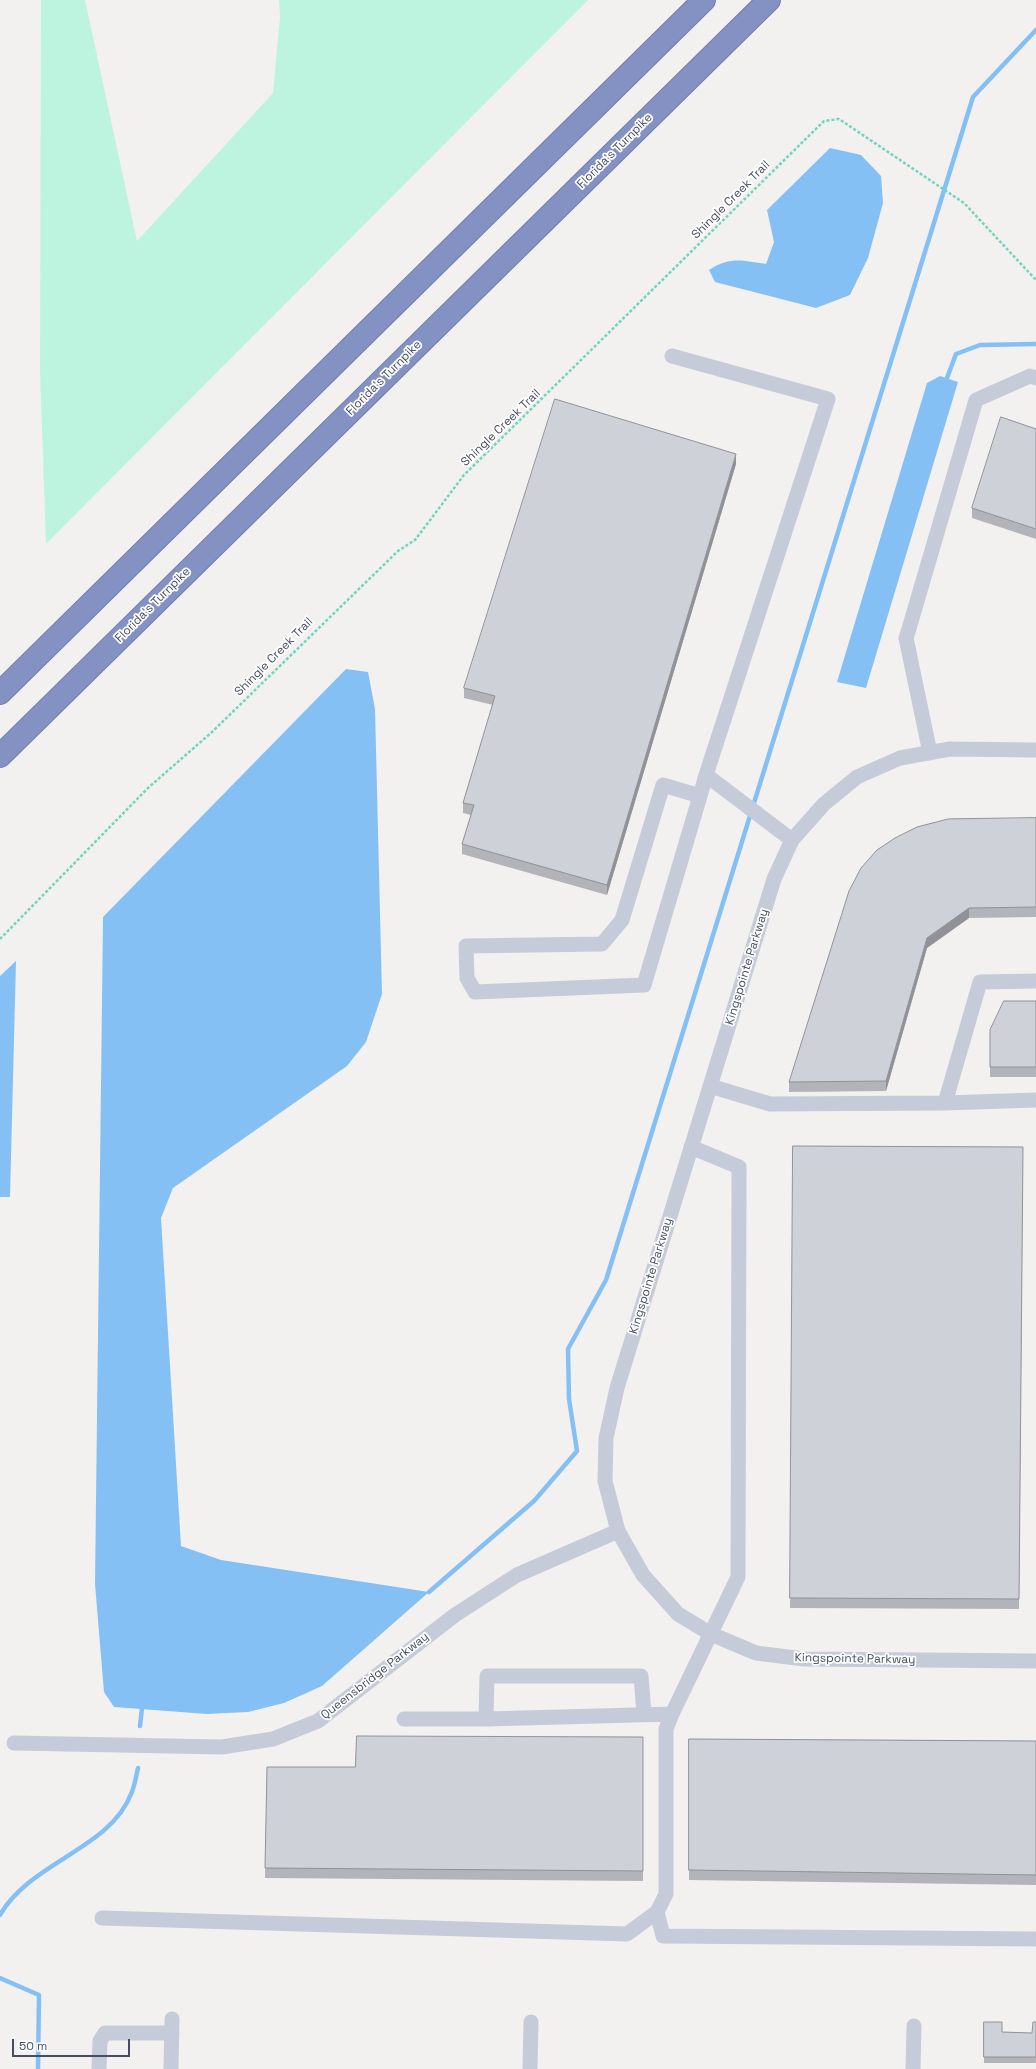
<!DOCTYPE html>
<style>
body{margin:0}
#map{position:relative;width:1036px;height:2069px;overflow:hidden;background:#f3f1f0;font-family:"Space Grotesk",sans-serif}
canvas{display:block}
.scale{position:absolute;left:12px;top:2039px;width:118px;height:18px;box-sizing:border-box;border:2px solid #464d60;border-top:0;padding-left:5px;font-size:12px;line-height:14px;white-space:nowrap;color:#464d60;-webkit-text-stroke:3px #fff;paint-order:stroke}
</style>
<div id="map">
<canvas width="1036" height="2069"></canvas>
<div class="scale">50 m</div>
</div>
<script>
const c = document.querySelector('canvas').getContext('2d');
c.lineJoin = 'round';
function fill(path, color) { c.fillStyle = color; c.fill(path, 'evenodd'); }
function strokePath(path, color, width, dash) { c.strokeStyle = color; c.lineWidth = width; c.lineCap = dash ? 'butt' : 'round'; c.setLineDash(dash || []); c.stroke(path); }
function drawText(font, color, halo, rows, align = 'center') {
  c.font = font + ' "Space Grotesk",sans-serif'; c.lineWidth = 3.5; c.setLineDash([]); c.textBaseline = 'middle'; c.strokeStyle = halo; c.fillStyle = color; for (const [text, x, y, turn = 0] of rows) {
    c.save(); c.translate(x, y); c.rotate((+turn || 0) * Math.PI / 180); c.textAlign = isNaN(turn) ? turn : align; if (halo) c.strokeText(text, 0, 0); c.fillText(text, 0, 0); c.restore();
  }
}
const green = new Path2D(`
 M 41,0 L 85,0 L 137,241 L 273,93 L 280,17 L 279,0 L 588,0 L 46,544 L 40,370 Z`);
const water = new Path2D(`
 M 830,148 L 861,155 L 881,176 L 883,203 L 868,258 L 850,295 L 816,308 L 715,282 L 709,270 C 731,256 743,261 766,264 L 774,242 L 767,210 Z
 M 940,376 L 958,382 L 866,688 L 837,682 L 927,383 Z
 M 346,669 L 368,672 L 375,709 L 382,994 L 366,1042 L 347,1066 L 173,1188 L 161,1218 L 181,1546 L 221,1560 L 429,1592 L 322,1686 L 284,1703 L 248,1712 L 207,1714 L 114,1707 L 104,1692 L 95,1584 L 103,917 Z
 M 16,961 L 10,1197 L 0,1197 L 0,976 Z`);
const stream = new Path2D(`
 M 947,378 L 956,354 L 980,345 L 1036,344
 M 429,1592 L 534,1501 L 577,1451 L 569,1399 L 568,1349 L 606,1280 L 973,97 L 1036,30
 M 140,1726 L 142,1708
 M 0,1915 C 30,1862 110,1849 131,1794 C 135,1786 136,1776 138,1768
 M 0,1978 L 39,1995 L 38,2069`);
const path = new Path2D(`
 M 0,939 L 148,788 L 212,732 L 398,551 L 415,540 L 464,475 L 824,121 L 839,119 L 964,203 L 1036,280`);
const minor = new Path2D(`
 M 672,356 L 828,399 L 706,775 L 792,840
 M 1036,750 L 950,749 L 900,758 L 857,777 L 824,804 L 792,840 L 774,879 L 617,1388 L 606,1438 L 605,1481 L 618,1531 L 643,1575 L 678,1614 L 711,1634 L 756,1653 L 804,1659 L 1036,1661
 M 930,753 L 906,638 L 908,632 L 976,400 L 1030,376 L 1036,378
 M 700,796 L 663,785 L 622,920 L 602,944 L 466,946 L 467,978 L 475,992 L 644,985 L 700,796 L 706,775
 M 710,1086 L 770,1104 L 945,1103 L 980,982 L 1036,981
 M 945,1103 L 1036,1100
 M 404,1719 L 486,1719 L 672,1714
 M 486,1719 L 487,1676 L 641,1676 L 644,1714
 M 14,1743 L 222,1747 L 273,1739 L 318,1721 L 455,1615 L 517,1575 L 618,1531
 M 657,1912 L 663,1936 L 1036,1939
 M 102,1918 L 627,1934 L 657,1912 L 666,1894 L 666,1729 L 672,1714 L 738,1577 L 739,1167 L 691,1147
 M 99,2069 L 100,2041 L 105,2033 L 172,2033
 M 171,2069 L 172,2019
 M 530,2069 L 531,2022
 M 913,2069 L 914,2026`);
const highway = new Path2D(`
 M 0,693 L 704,0
 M 0,756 L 769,0`);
const wall = new Path2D(`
 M 1036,429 L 1036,539 L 972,518 L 972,508 Z
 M 736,464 L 607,895 L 462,854 L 462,844 L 471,815 L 463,813 L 463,803 L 493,705 L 464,698 L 464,688 Z
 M 1036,818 L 1036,917 L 969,918 L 927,948 L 886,1091 L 789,1092 L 789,1082 Z
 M 1036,1001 L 1036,1077 L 990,1077 L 990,1030 Z
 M 793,1146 L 1023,1147 L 1019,1609 L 790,1608 Z
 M 643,1737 L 643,1881 L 265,1878 L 267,1767 L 355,1767 Z
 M 689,1739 L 1036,1741 L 1036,1885 L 689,1880 Z
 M 984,2022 L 1002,2032 L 1032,2033 L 1036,2022 L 1036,2063 L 984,2063 Z`);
const shadedWall = new Path2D(`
 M 736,454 L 736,464 L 607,895 L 607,885 Z
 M 969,908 L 969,918 L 927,948 L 886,1091 L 886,1081 L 927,938 Z`);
const building = new Path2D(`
 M 555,399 L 736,454 L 607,885 L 462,844 L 474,805 L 463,803 L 495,696 L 464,688 Z
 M 1001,417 L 1036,429 L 1036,529 L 972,508 Z
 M 1036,818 L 1036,907 L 969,908 L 927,938 L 886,1081 L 789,1082 L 849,891 L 861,868 L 877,850 L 895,838 L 917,827 L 948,819 Z
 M 1004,1001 L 1036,1001 L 1036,1067 L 990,1067 L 990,1030 Z
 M 793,1146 L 1023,1147 L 1019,1599 L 790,1598 Z
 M 357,1736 L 643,1737 L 643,1871 L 265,1868 L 267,1767 L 355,1767 Z
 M 689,1739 L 1036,1741 L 1036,1875 L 689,1870 Z
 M 984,2022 L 1002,2022 L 1002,2032 L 1032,2033 L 1033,2022 L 1036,2022 L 1036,2057 L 984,2057 Z`);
const streetNames = [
 ["Florida's Turnpike",615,151,-45],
 ["Shingle Creek Trail",731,200,-45],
 ["Florida's Turnpike",384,378,-45],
 ["Shingle Creek Trail",501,428,-44],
 ["Florida's Turnpike",153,605,-45],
 ["Shingle Creek Trail",274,657,-45],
 ["Kingspointe Parkway",747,967,-73],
 ["Kingspointe Parkway",651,1276,-73],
 ["Kingspointe Parkway",855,1659,1],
 ["Queensbridge Parkway",375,1676,-38]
];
fill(green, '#bcf4e0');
fill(water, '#85c0f5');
strokePath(stream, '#85c0f5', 4.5);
strokePath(highway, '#6f7daf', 24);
strokePath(path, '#70d5be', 2.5, [3, 2]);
strokePath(minor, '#c6cbd9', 15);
strokePath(highway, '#8492c3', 22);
fill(wall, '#b2b4ba');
fill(shadedWall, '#919297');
fill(building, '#cfd1d8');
strokePath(building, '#919297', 1);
drawText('12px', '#464d60', '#fff', streetNames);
</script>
